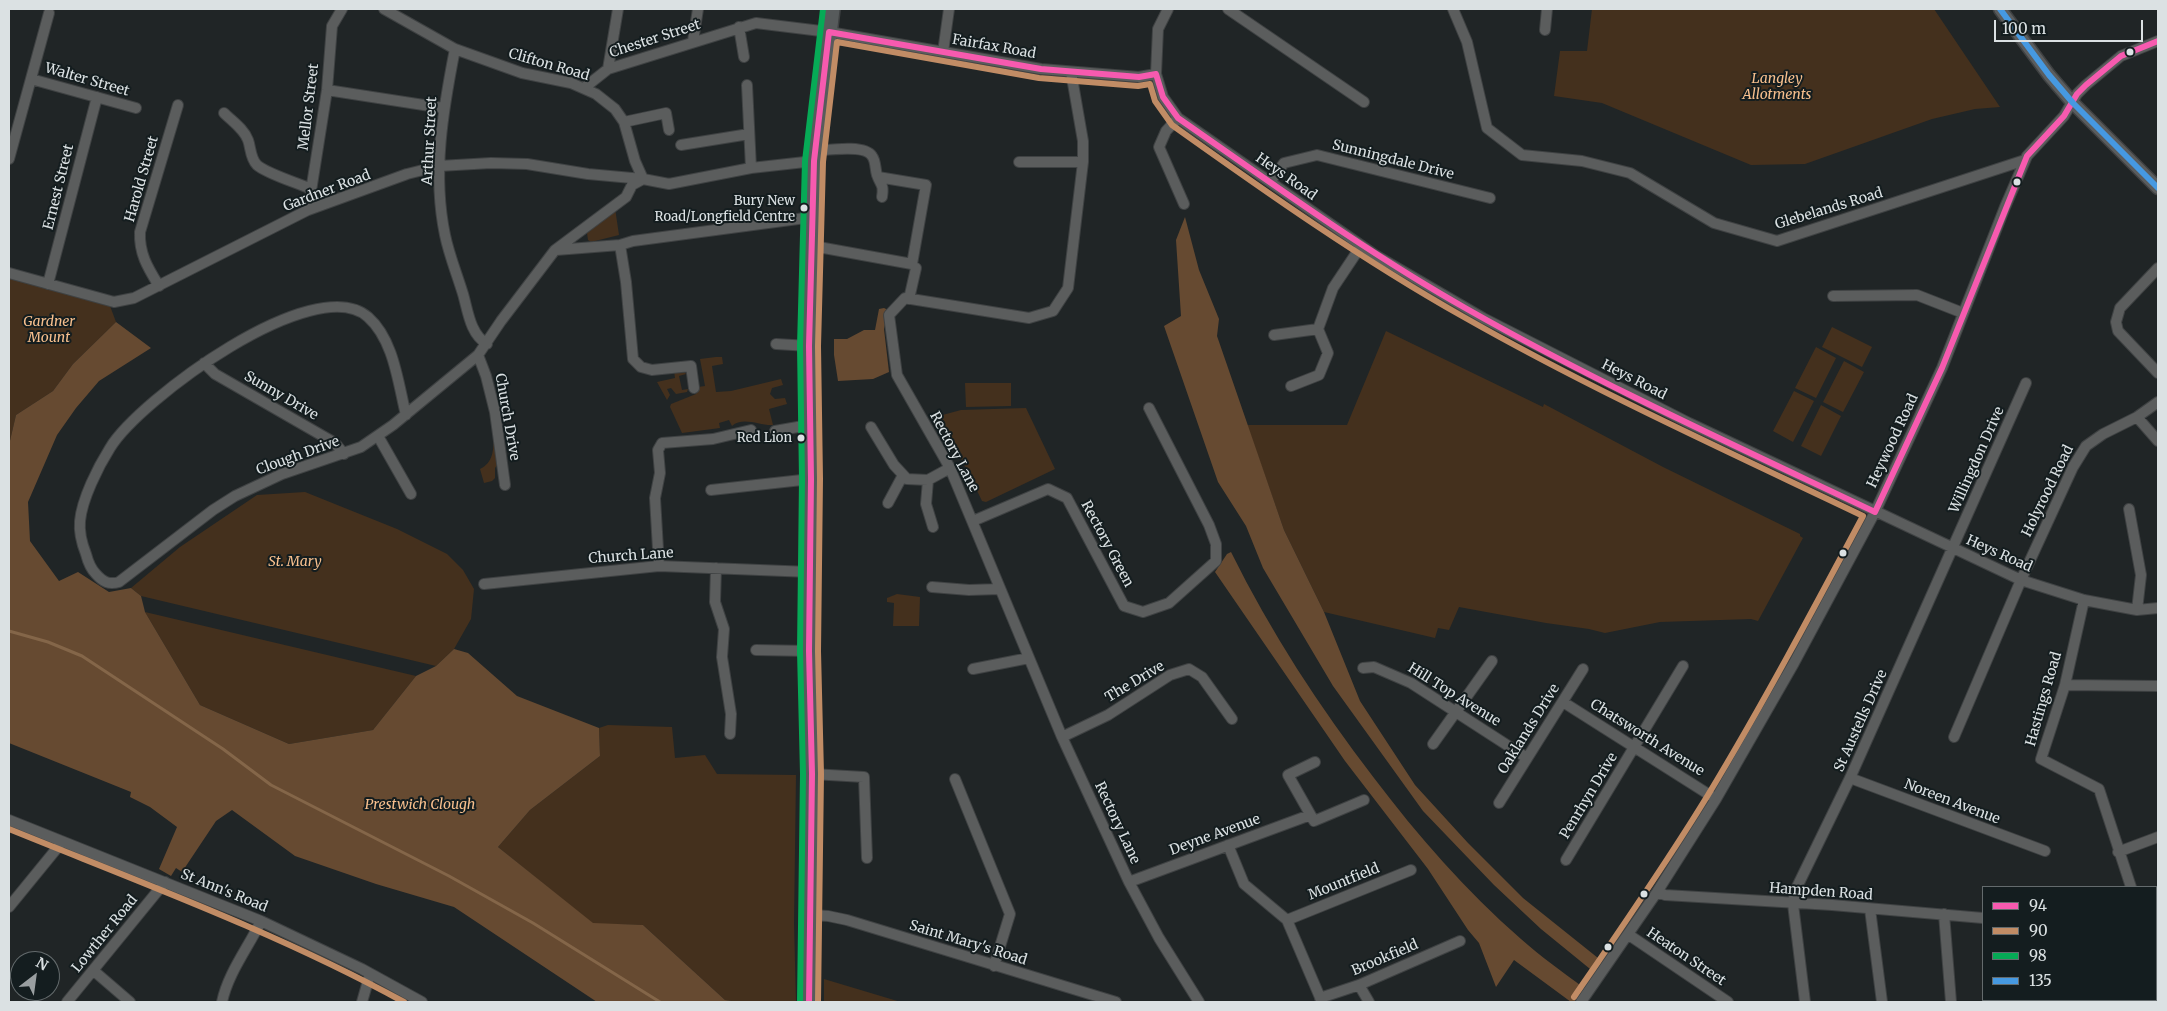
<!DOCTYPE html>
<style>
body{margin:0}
#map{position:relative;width:2167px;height:1011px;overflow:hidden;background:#202526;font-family:Merriweather,serif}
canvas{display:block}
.frame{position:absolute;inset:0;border:10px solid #dbe1e3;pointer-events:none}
.legend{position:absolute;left:1982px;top:886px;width:175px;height:115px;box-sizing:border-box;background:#141d1f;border:1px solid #646b6d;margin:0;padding:6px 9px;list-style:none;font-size:15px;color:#dbe1e3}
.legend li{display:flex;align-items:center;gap:10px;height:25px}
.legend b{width:25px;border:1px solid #646b6d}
.north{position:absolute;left:10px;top:951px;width:50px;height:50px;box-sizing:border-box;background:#141d1f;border:1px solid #646b6d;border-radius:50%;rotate:30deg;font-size:14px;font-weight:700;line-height:20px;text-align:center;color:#dbe1e3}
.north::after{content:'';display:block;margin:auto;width:18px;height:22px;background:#9a9fa1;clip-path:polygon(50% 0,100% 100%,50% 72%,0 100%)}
.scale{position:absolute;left:1994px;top:20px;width:149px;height:22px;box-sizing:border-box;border:2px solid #dbe1e3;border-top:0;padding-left:6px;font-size:15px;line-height:18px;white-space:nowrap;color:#dbe1e3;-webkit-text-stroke:4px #141d1f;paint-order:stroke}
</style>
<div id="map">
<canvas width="2167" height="1011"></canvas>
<div class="frame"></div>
<ul class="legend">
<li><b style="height:6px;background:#f75aaf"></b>94</li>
<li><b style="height:6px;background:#c18c65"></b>90</li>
<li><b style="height:6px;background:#06aa56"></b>98</li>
<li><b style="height:6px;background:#4699e1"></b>135</li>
</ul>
<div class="north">N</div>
<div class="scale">100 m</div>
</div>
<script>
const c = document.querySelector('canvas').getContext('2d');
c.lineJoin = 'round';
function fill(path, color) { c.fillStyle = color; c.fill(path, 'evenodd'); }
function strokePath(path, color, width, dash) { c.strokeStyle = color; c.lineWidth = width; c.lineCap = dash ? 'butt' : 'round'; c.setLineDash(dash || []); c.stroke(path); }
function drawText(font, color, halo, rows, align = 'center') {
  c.font = font + ' Merriweather,serif'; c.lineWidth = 4; c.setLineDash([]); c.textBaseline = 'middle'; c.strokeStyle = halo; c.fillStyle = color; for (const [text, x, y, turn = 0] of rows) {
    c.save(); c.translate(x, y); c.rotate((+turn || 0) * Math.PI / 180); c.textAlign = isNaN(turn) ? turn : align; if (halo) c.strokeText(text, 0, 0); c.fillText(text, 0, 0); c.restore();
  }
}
const green = new Path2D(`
 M 1592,9 L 1934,9 L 2000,107 L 1975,109 L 1932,119 L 1805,164 L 1751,165 L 1602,103 L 1554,96 L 1560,51 L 1587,51 Z
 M 615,208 L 619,235 L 591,242 L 588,240 L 587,233 Z
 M 9,276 L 110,306 L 116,322 L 73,364 L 53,391 L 16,415 L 9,445 Z
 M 1832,327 L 1872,347 L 1862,367 L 1822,347 Z
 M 1386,331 L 1543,407 L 1544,404 L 1663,467 L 1800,534 L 1800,536 L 1803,538 L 1758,621 L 1751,619 L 1660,622 L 1605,633 L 1589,629 L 1546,623 L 1459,607 L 1449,630 L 1438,628 L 1435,638 L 1324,612 L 1284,530 L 1247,425 L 1347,425 Z
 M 1816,347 L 1836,358 L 1816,398 L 1795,388 Z
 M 716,357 L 722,357 L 723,364 L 712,366 L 716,392 L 731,391 L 781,379 L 783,385 L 772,388 L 770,394 L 775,399 L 785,398 L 787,404 L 769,409 L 773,425 C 760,426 743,416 732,426 L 729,420 L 719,423 L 720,428 L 682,433 L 670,407 L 671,404 L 696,394 L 698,387 L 705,386 L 700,359 Z
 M 1844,361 L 1864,372 L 1843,412 L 1823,402 Z
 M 674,370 L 683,370 L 686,374 L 679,376 L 682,390 L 688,389 L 687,392 L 676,394 L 671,388 L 667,389 L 670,395 L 667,400 L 657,382 L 675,378 Z
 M 965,383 L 1011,383 L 1011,406 L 966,407 Z
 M 1794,391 L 1814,401 L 1793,442 L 1773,431 Z
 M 1821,405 L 1841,416 L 1821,456 L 1801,446 Z
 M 1026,408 L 1055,469 L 986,502 L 982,501 L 963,462 L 935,417 L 961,410 Z
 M 494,437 L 498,464 L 495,468 L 495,478 L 492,481 L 484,483 L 480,469 C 494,462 493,450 494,437 Z
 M 305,492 L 397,529 L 447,554 L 463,570 L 474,589 L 471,619 L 454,649 L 436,666 L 141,596 L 131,588 L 180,547 L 257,495 Z
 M 897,594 L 920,597 L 919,626 L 893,626 L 894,603 L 887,602 L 887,598 Z
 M 145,612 L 416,676 L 373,730 L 289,744 L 200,705 Z
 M 608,725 L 672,727 L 675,758 L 705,755 L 717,774 L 796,775 L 794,923 L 796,1002 L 739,1002 L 725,1000 L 643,925 L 593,924 L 498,847 L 530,810 L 600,756 L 599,728 Z
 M 824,979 L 894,1000 L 901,1002 L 824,1002 Z`);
const forest = new Path2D(`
 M 1185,217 L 1199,270 L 1219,319 L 1217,336 L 1284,530 L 1324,612 L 1360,701 L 1415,785 L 1468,843 L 1523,898 L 1603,962 L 1595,973 L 1541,929 L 1494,885 L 1423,811 L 1333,686 L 1263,568 L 1246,526 L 1218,482 L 1164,326 L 1181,316 L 1176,240 Z
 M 884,308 L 888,310 L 884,329 L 889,372 L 873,379 L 838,381 L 834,355 L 834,339 L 847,339 L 864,330 L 875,330 L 879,309 Z
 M 116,322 L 151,348 L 99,381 L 76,408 L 57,435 L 28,502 L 30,541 L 59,581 L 78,572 L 109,592 L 131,588 L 141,596 L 145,612 L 200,705 L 289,744 L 373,730 L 416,676 L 436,666 L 454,649 L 468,653 L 517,696 L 599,728 L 600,756 L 530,810 L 498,847 L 593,923 L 643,925 L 725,1000 L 739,1002 L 597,1002 L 454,907 L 376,884 L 295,856 L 232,810 L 216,821 L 182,872 L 176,868 L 171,876 L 159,869 L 177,827 L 150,807 L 130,797 L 131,792 L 9,743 L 9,445 L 16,415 L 53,391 L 73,364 Z
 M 1231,552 C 1271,633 1319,706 1374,778 C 1418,836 1466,891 1521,939 C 1541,957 1563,972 1584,988 L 1574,1002 L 1571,1002 L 1514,960 L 1496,987 L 1479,943 L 1468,930 L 1428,869 L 1345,761 L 1215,572 L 1227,554 Z`);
const stream = new Path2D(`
 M 9,631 L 48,642 L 82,656 L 223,749 L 271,785 L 449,876 L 533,923 L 660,1002`);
const minor = new Path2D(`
 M 384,9 L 455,49 L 522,73 L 571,83 L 596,94 L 615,109 L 624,122 L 635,161 L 643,179
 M 1168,9 L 1158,29 L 1156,74 L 1163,97 L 1178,118 L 1375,255 L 1483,318 L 1689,423 L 2021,580 L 2084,600 L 2137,610 L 2158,608
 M 1228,9 L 1364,102
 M 1453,9 L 1467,42 L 1487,128 L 1522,155 L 1582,161 L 1630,173 L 1714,223 L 1777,241 L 2025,160
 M 739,27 L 744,57
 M 1545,30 L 1547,9
 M 693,41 L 698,9
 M 455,49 C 443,110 432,173 445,235 C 449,255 457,274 463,294 C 468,311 470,334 487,344
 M 943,52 L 949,9
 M 608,69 L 618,9
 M 1071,72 L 1083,141 L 1083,162 L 1068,288 L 1053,311 L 1029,318 L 905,298 L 889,315 L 897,375 L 950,468 L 1062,737 L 1129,882 L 1159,938 L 1199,1002
 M 31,79 L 136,108
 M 747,85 L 751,168
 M 584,88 L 608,69 L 756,23 L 829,32 L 1041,69 L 1139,77 L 1156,74
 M 327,90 L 443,108
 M 224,113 C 232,121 244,129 248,140 C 251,148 250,158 257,165 C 267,174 298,183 311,189
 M 1178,118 L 1166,131 L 1159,147 L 1184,204
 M 624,122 L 666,113 L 669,130
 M 681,145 L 749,134
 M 814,151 C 828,150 865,144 872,156 C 876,161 875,169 877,175 C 881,186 884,184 882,197
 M 9,159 L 49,13
 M 1019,162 L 1083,162
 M 1270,182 L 1284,163 L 1317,155 L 1490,198
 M 308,210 L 327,90 L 332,26 L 342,9
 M 620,245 L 626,282 L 633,359 L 641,367 L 652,370 L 691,366 L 694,388
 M 813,246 L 912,264 L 926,185 L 878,177
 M 556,250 L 620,245 L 633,241 L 813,217
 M 2158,268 L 2120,308 L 2116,322 L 2118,331 L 2158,373
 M 9,273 L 114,302 L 134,298 L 308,210 L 407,174 L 439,166 L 491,163 L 527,164 L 588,174 L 643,179 L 669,184 L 751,168 L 814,161
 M 48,284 L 97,97
 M 159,286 C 148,268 139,254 140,232 L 178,105
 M 1833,296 L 1917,295 L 1963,313
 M 909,299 L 916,268
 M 1274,335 L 1318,329
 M 776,344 L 809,346
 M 478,355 L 486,376 L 495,412 L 505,485
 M 204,363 L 215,374 L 335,443 L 344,454
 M 1291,386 L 1319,375 L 1328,353 L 1318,329 L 1333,288 L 1361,246
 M 406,415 C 398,383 394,340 368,317 C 315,270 139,400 110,448 C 98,467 82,499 80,521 C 79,532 82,544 86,554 C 88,562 91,569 96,574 C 103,582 109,585 119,582 L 213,510 L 235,496 L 282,474 L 361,447 L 393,425 L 478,355 L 501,321 L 555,250 L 626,197 L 632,185 L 643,179
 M 2137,417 L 2158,441
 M 871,427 L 894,465 L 907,479 L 928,480 L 950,468
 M 775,431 L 809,425
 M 378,436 L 411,494
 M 928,480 L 926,504 L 933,527
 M 711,490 L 811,479
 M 888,503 L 903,475
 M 2129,509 L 2141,575 L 2137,610
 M 973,521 L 1048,489 L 1067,498 L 1124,606 L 1143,612 L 1169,603 L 1216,561 L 1216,544 L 1209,525 L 1149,408
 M 659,566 L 655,498 L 660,473 L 658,450 L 662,443 L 713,439 L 751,430
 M 716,568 L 715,602 L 724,629 L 722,657 L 731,714 L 730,734
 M 484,584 L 659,566 L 810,572
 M 932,587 L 969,590 L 1000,589
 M 2084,600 L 2065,685 L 2041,759 L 2099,789 L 2131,887
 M 756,650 L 809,651
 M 1363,668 L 1374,667 L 1411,683 L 1527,758
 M 973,669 L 1029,658
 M 2065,685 L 2158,686
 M 1563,702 L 1716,799
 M 1062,737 L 1108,715 L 1170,675 L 1189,669 L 1202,677 L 1232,719
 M 1954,737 L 2021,580 L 2073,467 L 2086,446 L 2103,434 L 2137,417 L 2158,402
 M 1433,744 L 1492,661
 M 1315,762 L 1288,775 L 1314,821 L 1364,800
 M 812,774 L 864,777 L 867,858
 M 1850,778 L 2045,851
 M 955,779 L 1010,914 L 994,966
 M 1499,803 L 1583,669
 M 9,820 L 261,921 L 362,969 L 422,1002
 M 1228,845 L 1244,884 L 1287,920 L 1322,1002
 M 2118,852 L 2158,837
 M 1566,860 L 1683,666
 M 1129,882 L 1310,815
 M 1657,892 L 1665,895 L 1832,905 L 1983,918
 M 9,907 L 58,847 L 61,842
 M 1870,909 L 1882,1002
 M 1944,914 L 1951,1002
 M 811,915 L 828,916 L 847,920 L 1116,1002
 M 1287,920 L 1411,870
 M 2156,927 L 2158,926
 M 1629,935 L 1728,1002
 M 94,971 L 130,1002
 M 1359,985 L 1369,1002
 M 1320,998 L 1359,985 L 1460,941
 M 2093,1000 L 2094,1002
 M 67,1002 L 165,882
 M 222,1002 C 228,973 248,948 261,921
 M 362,1002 L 370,974
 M 1581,1002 L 1657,892 L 1716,799 L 1794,663 L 1875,512 L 1942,368 L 2005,207 L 2027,156 L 2064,116 L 2077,94 L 2086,85 L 2121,56 L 2158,41
 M 1805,1002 L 1793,904 L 1795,891 L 1850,778 L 2026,383
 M 2014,1002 L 2027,1000`);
const major = new Path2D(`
 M 2000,9 L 2049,75 L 2073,103 L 2158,188`);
const highway = new Path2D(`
 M 809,1002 L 812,774 L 809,651 L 811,479 L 809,346 L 814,161 L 832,9`);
const bus1 = new Path2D(`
 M 829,32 L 1041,69 L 1139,77 L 1156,74
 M 1156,74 L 1163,97 L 1178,118 C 1273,184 1366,252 1467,309 C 1599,384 1738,447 1875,512
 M 1875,512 L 1942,368 L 2027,156 L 2064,116 L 2077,94 L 2086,85 L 2121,56 L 2158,41
 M 809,1002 L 812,774 L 809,651 L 811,479 L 809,346 L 814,161 L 829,32`);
const bus2 = new Path2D(`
 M 9,829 C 142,883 278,933 404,1002
 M 818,1002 L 821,774 L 818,651 L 820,479 L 818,346 L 823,162 L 837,42 L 1039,78 L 1138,86 L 1150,84 L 1155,101 L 1172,125 C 1266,192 1361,259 1462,316 C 1592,390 1729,452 1863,516 C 1813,610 1763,704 1708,795 C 1666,864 1620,930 1574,997`);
const bus3 = new Path2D(`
 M 800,1002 L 803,774 L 800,651 L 802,479 L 800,346 L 805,161 L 823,9`);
const bus4 = new Path2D(`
 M 2000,9 L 2049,75 L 2073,103 L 2158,188`);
const markers = [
 [2130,52,4.5,"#dbe1e3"],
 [2017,182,4.5,"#dbe1e3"],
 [804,208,4.5,"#dbe1e3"],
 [801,438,4.5,"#dbe1e3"],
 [1843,553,4.5,"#dbe1e3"],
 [1644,894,4.5,"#dbe1e3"],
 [1608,947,4.5,"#dbe1e3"]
];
const busNames = [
 ["Bury New",795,201],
 ["Road/Longfield Centre",795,217],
 ["Red Lion",792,438]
];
const streetNames = [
 ["Chester Street",655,39,-18],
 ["Fairfax Road",994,47,10],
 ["Clifton Road",549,65,16],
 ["Walter Street",87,80,16],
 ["Mellor Street",309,107,-83],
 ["Arthur Street",430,141,-87],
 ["Sunningdale Drive",1393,160,14],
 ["Heys Road",1286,177,35],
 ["Harold Street",142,179,-74],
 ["Ernest Street",59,187,-76],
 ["Gardner Road",327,191,-21],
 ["Glebelands Road",1829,209,-17],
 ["Heys Road",1634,380,27],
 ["Sunny Drive",281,396,30],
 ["Church Drive",507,417,80],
 ["Heywood Road",1893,441,-65],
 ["Rectory Lane",954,452,62],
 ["Clough Drive",298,456,-20],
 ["Willingdon Drive",1977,460,-66],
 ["Holyrood Road",2048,491,-64],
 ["Rectory Green",1107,544,62],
 ["Heys Road",1999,554,24],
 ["Church Lane",631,556,-4],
 ["The Drive",1135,682,-31],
 ["Hill Top Avenue",1454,695,32],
 ["Hastings Road",2044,699,-74],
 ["St Austells Drive",1861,721,-66],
 ["Oaklands Drive",1529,729,-58],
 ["Chatsworth Avenue",1647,738,32],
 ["Penrhyn Drive",1589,796,-59],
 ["Noreen Avenue",1952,802,21],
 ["Rectory Lane",1117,823,65],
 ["Deyne Avenue",1215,835,-20],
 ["Mountfield",1344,882,-22],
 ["St Ann's Road",224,891,22],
 ["Hampden Road",1821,892,4],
 ["Lowther Road",105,934,-51],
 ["Saint Mary's Road",968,943,17],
 ["Heaton Street",1686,957,34],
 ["Brookfield",1385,958,-23]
];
const parkNames = [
 ["Langley",1777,79],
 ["Allotments",1777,95],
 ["Gardner",49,322],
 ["Mount",49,338],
 ["St. Mary",295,562],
 ["Prestwich Clough",420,805]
];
fill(green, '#44301d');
fill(forest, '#664a31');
strokePath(stream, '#846649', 3);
strokePath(minor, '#3f4243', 12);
strokePath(major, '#3f4243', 15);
strokePath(highway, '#3f4243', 18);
strokePath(minor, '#5b5d5d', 10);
strokePath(major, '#5b5d5e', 12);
strokePath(highway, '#575b5c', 15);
strokePath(bus1, '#f75aaf', 6);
strokePath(bus2, '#c18c65', 6);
strokePath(bus3, '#06aa56', 6);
strokePath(bus4, '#4699e1', 6);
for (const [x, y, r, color] of markers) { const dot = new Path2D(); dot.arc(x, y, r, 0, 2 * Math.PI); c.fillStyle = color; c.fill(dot); strokePath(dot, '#141d1f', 2); }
drawText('13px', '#dbe1e3', '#141d1f', busNames, 'right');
drawText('14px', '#dbe1e3', '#141d1f', streetNames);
drawText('italic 14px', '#f7bf8d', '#141d1f', parkNames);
</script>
